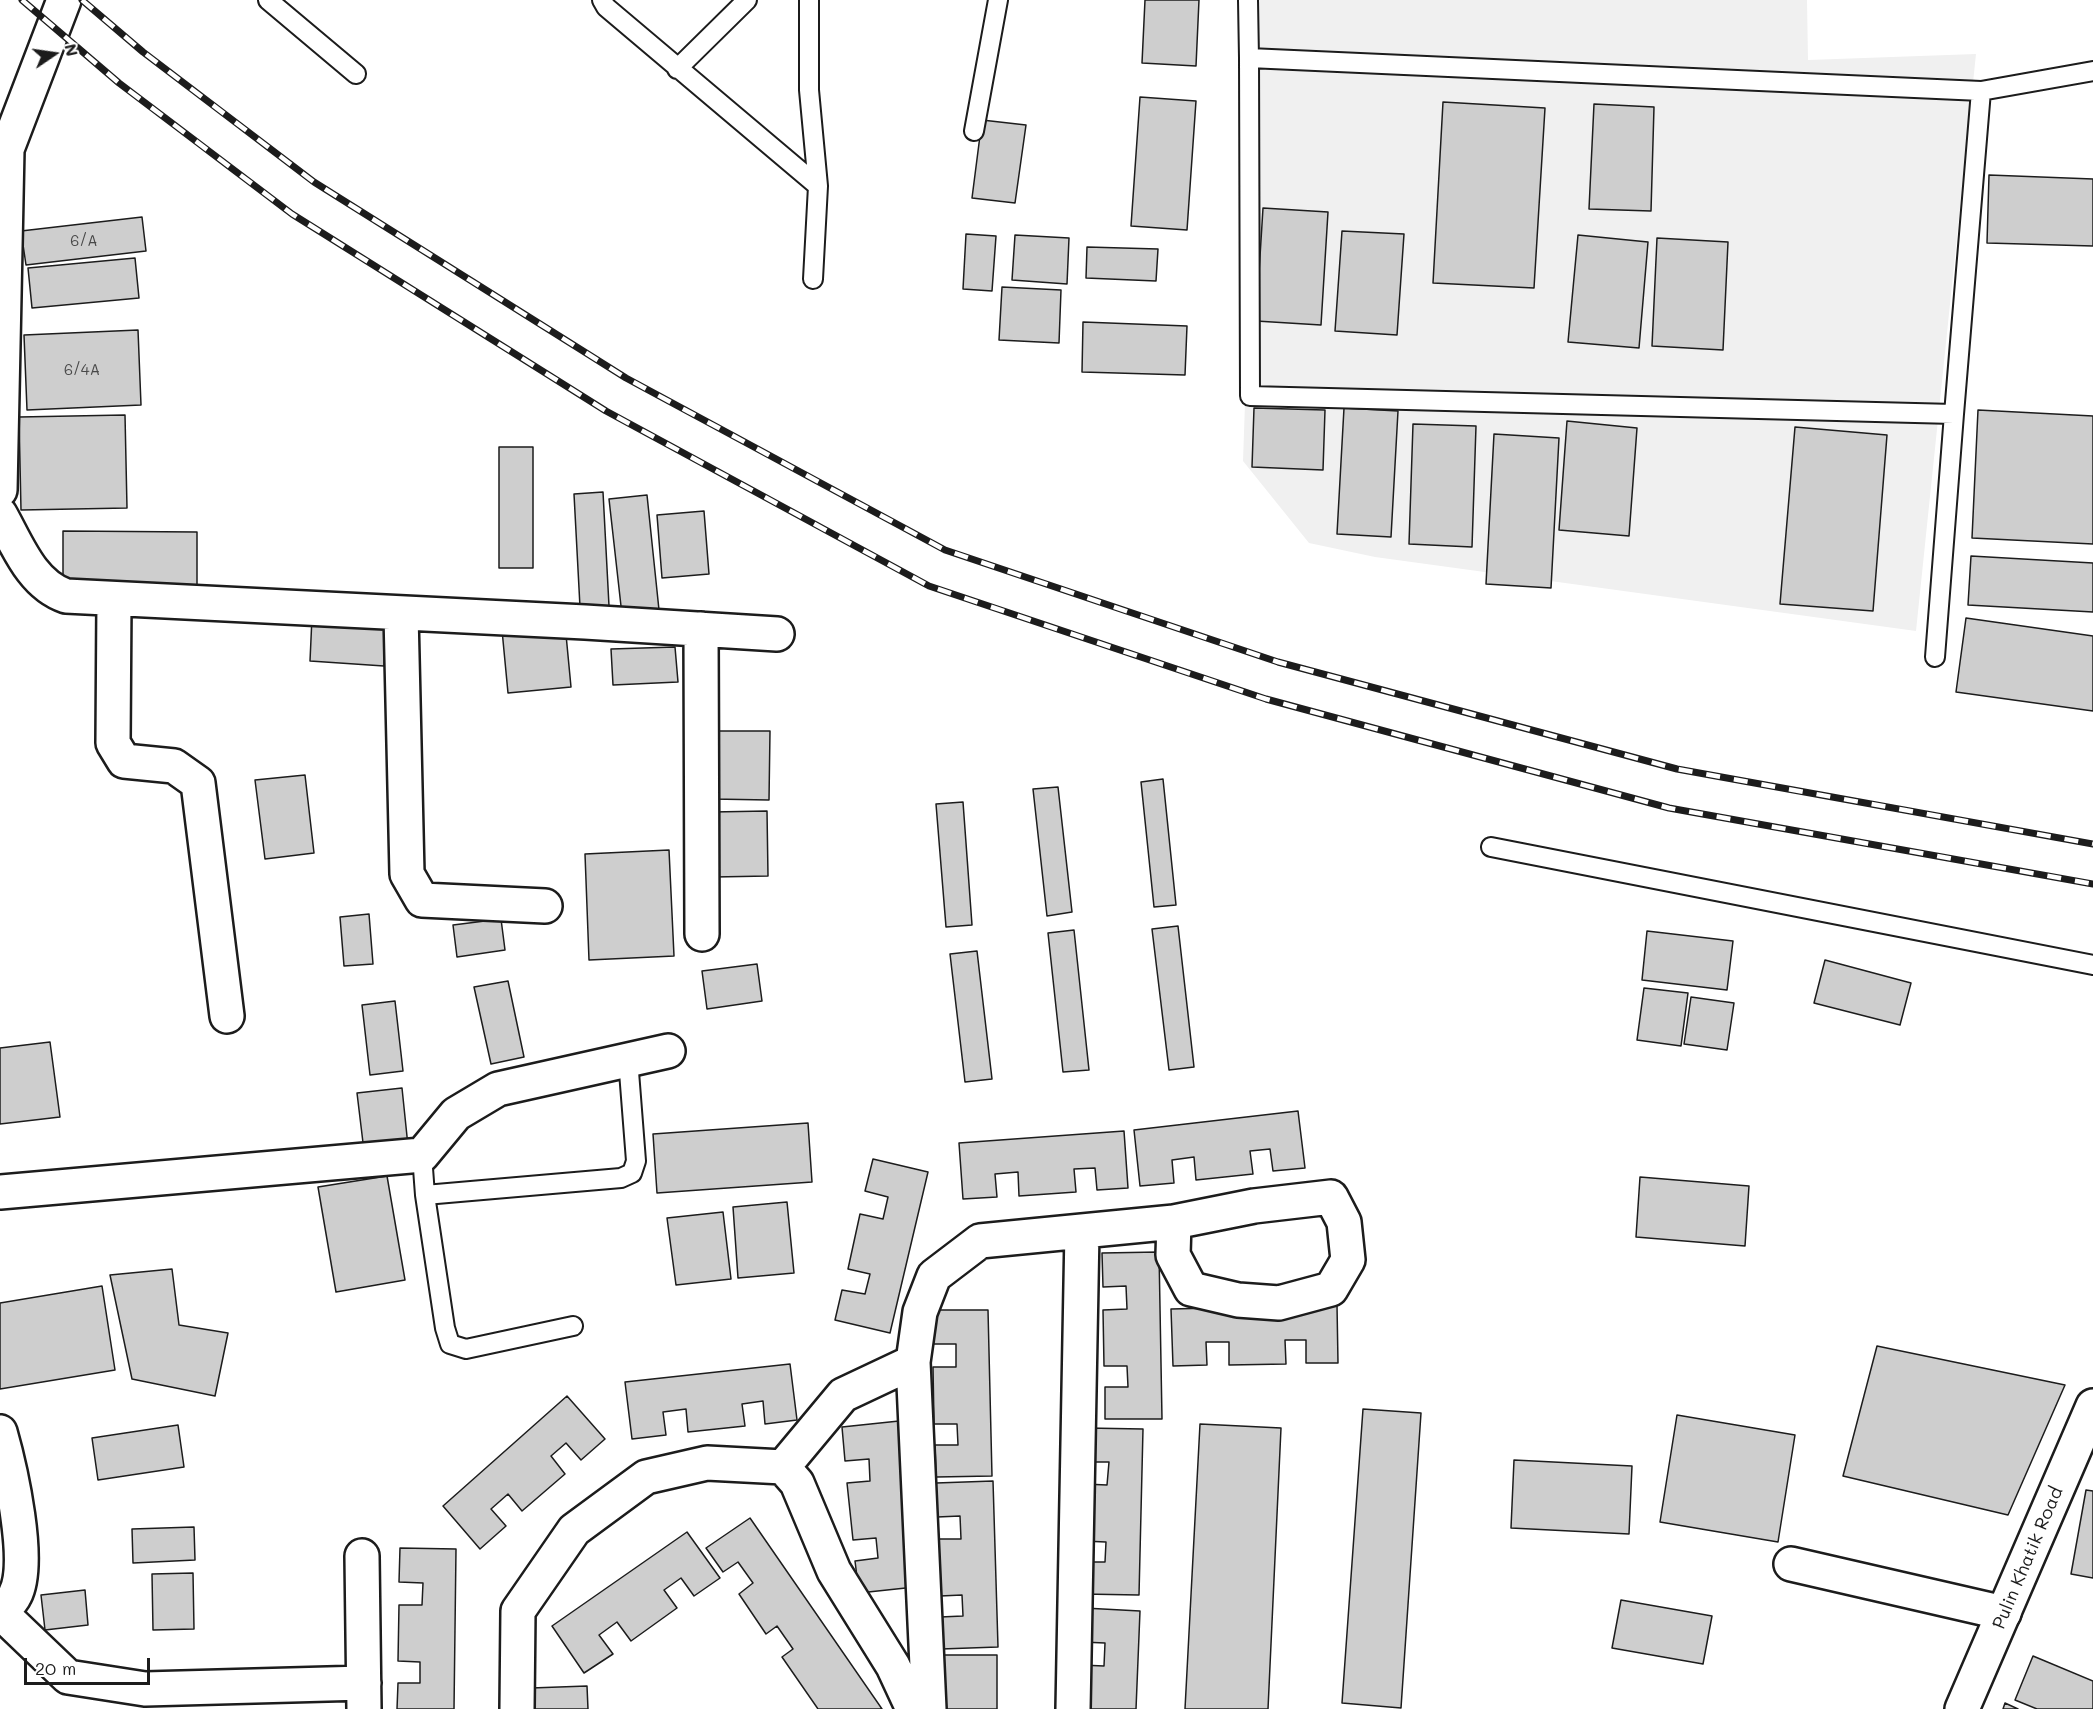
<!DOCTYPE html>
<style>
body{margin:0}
#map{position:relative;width:2093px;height:1709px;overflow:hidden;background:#fff;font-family:Mali,sans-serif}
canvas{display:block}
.north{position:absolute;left:24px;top:24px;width:60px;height:60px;-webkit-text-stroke:4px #fff;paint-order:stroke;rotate:77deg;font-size:16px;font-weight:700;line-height:24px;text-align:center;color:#1c1c1c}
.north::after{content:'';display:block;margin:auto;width:21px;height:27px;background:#1c1c1c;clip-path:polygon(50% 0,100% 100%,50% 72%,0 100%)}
.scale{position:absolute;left:24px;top:1658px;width:126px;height:27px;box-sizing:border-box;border:3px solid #1c1c1c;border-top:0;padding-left:8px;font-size:18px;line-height:21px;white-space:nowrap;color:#1c1c1c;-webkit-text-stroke:4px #fff;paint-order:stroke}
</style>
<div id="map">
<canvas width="2093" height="1709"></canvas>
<div class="north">N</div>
<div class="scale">20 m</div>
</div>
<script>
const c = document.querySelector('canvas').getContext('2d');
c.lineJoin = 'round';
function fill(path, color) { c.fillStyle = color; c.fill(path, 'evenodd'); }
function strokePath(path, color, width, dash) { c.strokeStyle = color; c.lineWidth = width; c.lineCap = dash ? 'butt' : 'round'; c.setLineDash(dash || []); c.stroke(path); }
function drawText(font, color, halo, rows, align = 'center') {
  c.font = font + ' Mali,sans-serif'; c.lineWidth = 6; c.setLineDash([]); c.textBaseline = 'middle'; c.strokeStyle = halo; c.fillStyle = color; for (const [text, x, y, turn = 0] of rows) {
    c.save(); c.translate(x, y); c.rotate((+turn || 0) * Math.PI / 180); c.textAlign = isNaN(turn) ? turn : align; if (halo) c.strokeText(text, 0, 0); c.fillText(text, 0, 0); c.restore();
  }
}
const built = new Path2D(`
 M 1259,0 L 1807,0 L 1808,60 L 1976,54 L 1916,631 L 1375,557 L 1309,543 L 1243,461 Z`);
const building = new Path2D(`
 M 1145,0 L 1199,0 L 1196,66 L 1142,63 Z
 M 1140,97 L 1196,101 L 1187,230 L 1131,226 Z
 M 1443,102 L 1545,108 L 1534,288 L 1433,283 Z
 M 1594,104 L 1654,107 L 1651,211 L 1589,209 Z
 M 982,120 L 1026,125 L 1015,203 L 972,198 Z
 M 1989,175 L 2093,179 L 2093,246 L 1987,243 Z
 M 1263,208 L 1328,212 L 1321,325 L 1256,321 Z
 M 142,217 L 146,251 L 26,265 L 21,231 Z
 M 1342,231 L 1404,234 L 1397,335 L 1335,331 Z
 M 966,234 L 996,236 L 992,291 L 963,289 Z
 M 1015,235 L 1069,238 L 1067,284 L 1012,280 Z
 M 1578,235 L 1648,242 L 1639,348 L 1568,342 Z
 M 1657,238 L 1728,242 L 1723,350 L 1652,346 Z
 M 1087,247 L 1158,249 L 1156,281 L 1086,278 Z
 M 135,258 L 139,298 L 32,308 L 28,268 Z
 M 1002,287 L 1061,290 L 1059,343 L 999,340 Z
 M 1083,322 L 1187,326 L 1185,375 L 1082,372 Z
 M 138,330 L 141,405 L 27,410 L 24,335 Z
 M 1254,408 L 1325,410 L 1323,470 L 1252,467 Z
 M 1344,408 L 1398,411 L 1391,537 L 1337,534 Z
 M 1978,410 L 2093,416 L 2093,544 L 1972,538 Z
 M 125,415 L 127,508 L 21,510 L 19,417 Z
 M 1567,421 L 1637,428 L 1629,536 L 1559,530 Z
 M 1413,424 L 1476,426 L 1472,547 L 1409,544 Z
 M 1795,427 L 1887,435 L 1873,611 L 1780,604 Z
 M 1494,434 L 1559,438 L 1551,588 L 1486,584 Z
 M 499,447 L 533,447 L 533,568 L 499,568 Z
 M 603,492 L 609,606 L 580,607 L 574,494 Z
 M 647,495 L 659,610 L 622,615 L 609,499 Z
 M 704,511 L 709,574 L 662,578 L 657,515 Z
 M 63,531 L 197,532 L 197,590 L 63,589 Z
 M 1971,556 L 2093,563 L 2093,612 L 1968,605 Z
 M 312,617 L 387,623 L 384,666 L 310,661 Z
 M 1966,618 L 2093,636 L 2093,711 L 1956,692 Z
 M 565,624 L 571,687 L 508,693 L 502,630 Z
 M 675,647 L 678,682 L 613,685 L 611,649 Z
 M 713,731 L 770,731 L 769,800 L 712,799 Z
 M 305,775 L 314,853 L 265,859 L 255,780 Z
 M 1163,779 L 1176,905 L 1154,907 L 1141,782 Z
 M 1058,787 L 1072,912 L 1047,916 L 1033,789 Z
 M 963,802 L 972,925 L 946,927 L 936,804 Z
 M 767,811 L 768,876 L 714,877 L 712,812 Z
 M 669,850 L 674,956 L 589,960 L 585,854 Z
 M 369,914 L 373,964 L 344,966 L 340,917 Z
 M 501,919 L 505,950 L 457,957 L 453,925 Z
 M 1178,926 L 1194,1067 L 1169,1070 L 1152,929 Z
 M 1074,930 L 1089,1070 L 1063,1072 L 1048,933 Z
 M 1647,931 L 1733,941 L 1727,990 L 1642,980 Z
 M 977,951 L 992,1079 L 965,1082 L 950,954 Z
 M 1825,960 L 1911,983 L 1900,1025 L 1814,1003 Z
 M 757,964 L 762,1001 L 707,1009 L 702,971 Z
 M 508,981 L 524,1057 L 491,1064 L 474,987 Z
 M 1644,988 L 1688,993 L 1681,1046 L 1637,1040 Z
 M 1691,997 L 1734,1003 L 1727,1050 L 1684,1044 Z
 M 395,1001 L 403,1071 L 370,1075 L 362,1005 Z
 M 50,1042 L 60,1117 L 0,1124 L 0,1048 Z
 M 402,1088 L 408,1146 L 364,1151 L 357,1093 Z
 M 1298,1111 L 1305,1168 L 1273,1171 L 1270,1149 L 1250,1151 L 1253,1174 L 1196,1180 L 1194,1157 L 1172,1160 L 1174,1183 L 1140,1186 L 1134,1130 Z
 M 808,1123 L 812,1182 L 657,1193 L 653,1134 Z
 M 1124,1131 L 1128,1188 L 1097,1190 L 1095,1168 L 1074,1169 L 1076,1192 L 1019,1196 L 1018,1172 L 995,1174 L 997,1197 L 963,1199 L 959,1143 Z
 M 873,1159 L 928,1172 L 890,1333 L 835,1320 L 842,1290 L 865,1294 L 870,1274 L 848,1269 L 860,1214 L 883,1219 L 888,1197 L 865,1191 Z
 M 387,1176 L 405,1280 L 336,1292 L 318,1187 Z
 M 1640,1177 L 1749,1186 L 1745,1246 L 1636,1237 Z
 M 787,1202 L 794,1273 L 738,1278 L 733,1207 Z
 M 723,1212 L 731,1279 L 676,1285 L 667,1218 Z
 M 1159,1252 L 1162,1419 L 1105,1419 L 1105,1387 L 1128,1387 L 1127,1366 L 1104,1366 L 1103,1310 L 1127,1309 L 1126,1286 L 1103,1287 L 1102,1253 Z
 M 172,1269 L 179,1325 L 228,1333 L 215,1396 L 132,1379 L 110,1275 Z
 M 102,1286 L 115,1370 L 0,1389 L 0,1303 Z
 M 1337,1305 L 1338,1363 L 1306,1363 L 1306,1340 L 1285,1340 L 1286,1364 L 1229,1365 L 1229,1342 L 1206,1342 L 1207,1365 L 1173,1366 L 1171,1309 Z
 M 931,1310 L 988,1310 L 992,1476 L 936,1477 L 935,1445 L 958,1445 L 957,1424 L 934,1424 L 933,1367 L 956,1367 L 956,1344 L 932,1344 Z
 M 1877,1346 L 2065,1385 L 2008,1515 L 1843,1476 Z
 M 790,1364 L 797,1420 L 765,1424 L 763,1401 L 742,1404 L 745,1426 L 688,1432 L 686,1409 L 663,1412 L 666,1435 L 632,1439 L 625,1382 Z
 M 567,1396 L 605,1439 L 581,1460 L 566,1443 L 551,1456 L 565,1474 L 522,1511 L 508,1494 L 491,1509 L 506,1526 L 480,1549 L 443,1506 Z
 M 1363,1409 L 1421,1413 L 1401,1708 L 1342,1703 Z
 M 1677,1415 L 1795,1435 L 1778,1542 L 1660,1522 Z
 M 899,1421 L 915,1587 L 859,1593 L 855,1561 L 878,1558 L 876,1538 L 853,1540 L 847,1483 L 870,1481 L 869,1459 L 845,1461 L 842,1427 Z
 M 1200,1424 L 1281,1428 L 1268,1709 L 1185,1709 Z
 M 178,1425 L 184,1467 L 98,1480 L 92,1438 Z
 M 1086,1428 L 1143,1429 L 1139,1595 L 1082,1594 L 1083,1562 L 1105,1562 L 1106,1542 L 1083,1541 L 1084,1484 L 1107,1485 L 1109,1462 L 1085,1462 Z
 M 1514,1460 L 1632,1466 L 1629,1534 L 1511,1528 Z
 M 993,1481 L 998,1647 L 941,1649 L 940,1617 L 963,1616 L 962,1595 L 940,1596 L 938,1539 L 961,1539 L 960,1516 L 937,1517 L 936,1483 Z
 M 2086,1490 L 2093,1491 L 2093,1578 L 2071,1574 Z
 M 750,1518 L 882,1709 L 818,1709 L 782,1657 L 793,1649 L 777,1626 L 766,1634 L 739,1594 L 753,1583 L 738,1562 L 723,1572 L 706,1548 Z
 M 194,1527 L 195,1560 L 133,1563 L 132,1529 Z
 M 687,1532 L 720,1578 L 694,1596 L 681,1578 L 664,1590 L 677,1608 L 631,1641 L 617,1622 L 599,1635 L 613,1654 L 584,1673 L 552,1626 Z
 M 400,1548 L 456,1549 L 454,1709 L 397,1709 L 398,1683 L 420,1683 L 420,1662 L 398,1661 L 399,1605 L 422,1605 L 423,1583 L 399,1582 Z
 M 193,1573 L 194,1629 L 153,1630 L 152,1574 Z
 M 85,1590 L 88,1625 L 45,1630 L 41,1595 Z
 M 1621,1600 L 1712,1616 L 1703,1664 L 1612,1648 Z
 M 1084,1608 L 1140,1611 L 1136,1709 L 1080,1709 L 1081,1665 L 1104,1666 L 1105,1643 L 1082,1642 Z
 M 941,1655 L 997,1655 L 997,1709 L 941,1709 Z
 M 2033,1656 L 2093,1681 L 2093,1709 L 2037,1709 L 2015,1700 Z
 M 587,1686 L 588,1709 L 531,1709 L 531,1688 Z
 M 2005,1703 L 2018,1709 L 2003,1709 Z`);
const service = new Path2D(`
 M 268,0 L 356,74
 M 602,0 L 606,7 L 818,186
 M 809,0 L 809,90 L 818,186 L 813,279
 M 1248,0 L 1249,58
 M 677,69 L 747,0
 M 1981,91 L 1954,414 L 1250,396 L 1249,58 L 1981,91 L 2093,71
 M 974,131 L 998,0
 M 1935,657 L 1954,414
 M 1491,847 L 2093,965
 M 422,1155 L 425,1195 L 445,1328 L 450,1344 L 466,1349 L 573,1326
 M 425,1195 L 621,1178 L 632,1173 L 636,1161 L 628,1059`);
const minor = new Path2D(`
 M 0,490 L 7,149 L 64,0
 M 0,514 C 17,544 31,584 66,596 L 585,622 L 777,634
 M 114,600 L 113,743 L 124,761 L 174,766 L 198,783 L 227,1016
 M 401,614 L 407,874 L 422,900 L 545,906
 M 701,629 L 702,934
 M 0,1192 L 422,1155 L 456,1114 L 498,1089 L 668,1051
 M 0,1432 C 10,1467 32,1563 15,1595 C 12,1602 5,1608 0,1613
 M 783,1467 L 843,1395 L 913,1362
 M 362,1556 L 364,1709
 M 1791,1564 L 2004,1613
 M 1,1613 L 68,1677 L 145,1689 L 364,1683
 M 517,1709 L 518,1611 L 574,1530 L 646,1477 L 707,1463 L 783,1467 L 797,1483 L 834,1571 L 893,1666 L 913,1709
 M 929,1709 L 913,1362 L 920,1312 L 934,1276 L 980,1241 L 1082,1231
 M 1073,1709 L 1082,1231 L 1174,1222 L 1254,1206 L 1331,1197 L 1344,1222 L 1348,1260 L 1331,1289 L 1279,1303 L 1238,1300 L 1191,1289 L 1173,1255 L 1174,1222`);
const tertiary = new Path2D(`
 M 1962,1709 L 2093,1406`);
const rail = new Path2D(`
 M 22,0 L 119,83 L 292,214 L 606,411 L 929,586 L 1266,699 L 1669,808 L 2093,884
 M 82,0 L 143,52 L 314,182 L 626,378 L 945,550 L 1278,662 L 1677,769 L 2093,844`);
const numberNames = [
 ["6/A",84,241],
 ["6/4A",82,370]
];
const streetNames = [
 ["Pulin Khatik Road",2028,1558,-67]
];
fill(built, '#f0f0f0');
fill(building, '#cecece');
strokePath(building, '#1c1c1c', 1.5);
strokePath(service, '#1c1c1c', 22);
strokePath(minor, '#1c1c1c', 38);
strokePath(tertiary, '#1c1c1c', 38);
strokePath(service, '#fff', 18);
strokePath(minor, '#fff', 33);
strokePath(tertiary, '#fff', 33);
strokePath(rail, '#1c1c1c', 7);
strokePath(rail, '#fff', 4.5, [14]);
drawText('15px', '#484848', null, numberNames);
drawText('18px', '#1c1c1c', '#fff', streetNames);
</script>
